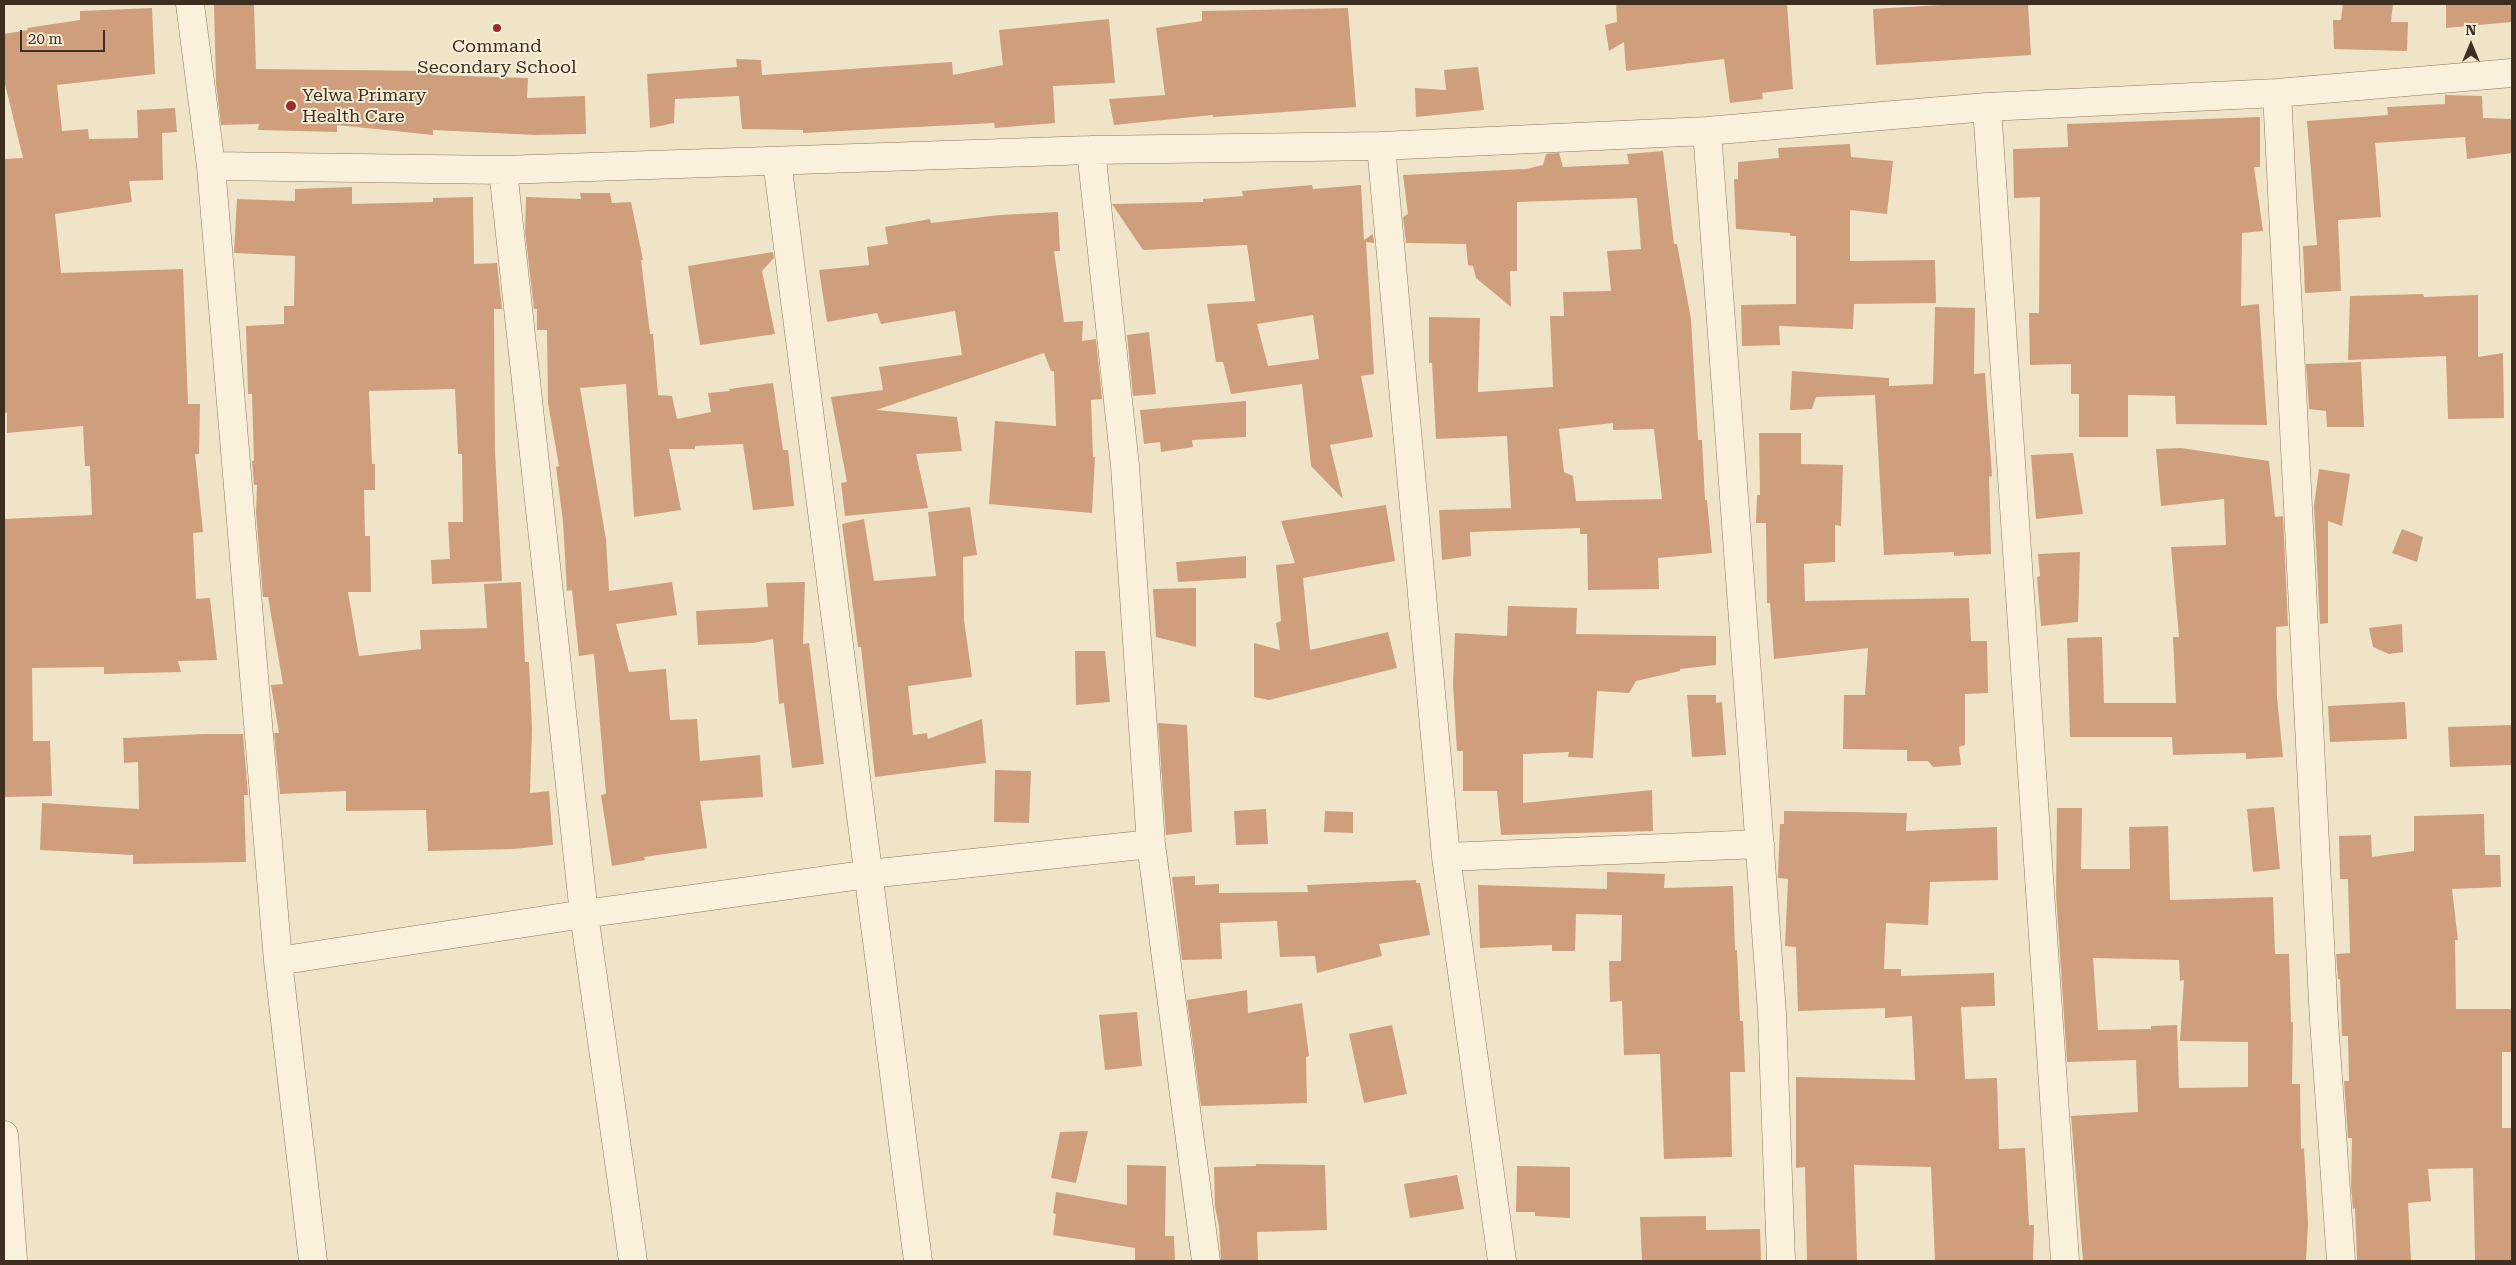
<!DOCTYPE html>
<style>
body{margin:0}
#map{position:relative;width:2516px;height:1265px;overflow:hidden;background:#f0e4c8;font-family:"Roboto Serif",serif}
canvas{display:block}
.frame{position:absolute;inset:0;border:5px solid #3d2e20;pointer-events:none}
.north{position:absolute;left:2446px;top:20px;width:50px;height:50px;-webkit-text-stroke:4px #f7eed8;paint-order:stroke;rotate:0deg;font-size:14px;font-weight:700;line-height:20px;text-align:center;color:#3d2e20}
.north::after{content:'';display:block;margin:auto;width:18px;height:22px;background:#3d2e20;clip-path:polygon(50% 0,100% 100%,50% 72%,0 100%)}
.scale{position:absolute;left:20px;top:30px;width:85px;height:22px;box-sizing:border-box;border:2px solid #3d2e20;border-top:0;padding-left:6px;font-size:15px;line-height:18px;white-space:nowrap;color:#3d2e20;-webkit-text-stroke:4px #f7eed8;paint-order:stroke}
</style>
<div id="map">
<canvas width="2516" height="1265"></canvas>
<div class="frame"></div>
<div class="north">N</div>
<div class="scale">20 m</div>
</div>
<script>
const c = document.querySelector('canvas').getContext('2d');
c.lineJoin = 'round';
function fill(path, color) { c.fillStyle = color; c.fill(path, 'evenodd'); }
function strokePath(path, color, width, dash) { c.strokeStyle = color; c.lineWidth = width; c.lineCap = dash ? 'butt' : 'round'; c.setLineDash(dash || []); c.stroke(path); }
function drawText(font, color, halo, rows, align = 'center') {
  c.font = font + ' "Roboto Serif",serif'; c.lineWidth = 4; c.setLineDash([]); c.textBaseline = 'middle'; c.strokeStyle = halo; c.fillStyle = color; for (const [text, x, y, turn = 0] of rows) {
    c.save(); c.translate(x, y); c.rotate((+turn || 0) * Math.PI / 180); c.textAlign = isNaN(turn) ? turn : align; if (halo) c.strokeText(text, 0, 0); c.fillText(text, 0, 0); c.restore();
  }
}
const building = new Path2D(`
 M 214,4 L 254,4 L 256,69 L 433,71 L 433,75 L 528,78 L 527,98 L 585,96 L 586,134 L 535,135 L 433,130 L 433,135 L 337,125 L 337,132 L 258,130 L 259,124 L 221,125 L 216,84 Z
 M 1616,4 L 1787,4 L 1793,89 L 1762,93 L 1763,99 L 1730,103 L 1724,59 L 1626,71 L 1624,42 L 1609,51 L 1605,25 L 1617,22 Z
 M 1958,4 L 2028,4 L 2031,55 L 1876,65 L 1873,9 Z
 M 2343,4 L 2393,4 L 2391,22 L 2408,22 L 2407,51 L 2334,49 L 2333,20 L 2341,20 Z
 M 2446,4 L 2512,4 L 2512,22 L 2446,28 Z
 M 152,8 L 155,74 L 57,85 L 62,131 L 88,129 L 89,139 L 138,138 L 137,110 L 175,108 L 177,132 L 162,133 L 163,180 L 129,181 L 132,202 L 55,214 L 61,273 L 183,269 L 188,404 L 200,404 L 199,454 L 195,454 L 203,532 L 193,533 L 196,599 L 210,598 L 217,660 L 178,661 L 181,672 L 104,674 L 104,667 L 32,668 L 33,741 L 50,741 L 52,796 L 4,797 L 4,519 L 92,515 L 90,466 L 85,466 L 83,426 L 7,433 L 7,413 L 4,413 L 4,159 L 23,158 L 4,80 L 4,34 L 28,30 L 27,28 L 80,20 L 80,11 Z
 M 1348,8 L 1356,107 L 1213,117 L 1213,115 L 1114,125 L 1109,99 L 1165,95 L 1156,28 L 1202,21 L 1202,11 Z
 M 1109,19 L 1115,83 L 1053,86 L 1055,123 L 995,128 L 994,123 L 803,133 L 803,130 L 742,129 L 739,96 L 675,99 L 674,123 L 650,128 L 647,74 L 737,67 L 736,59 L 761,60 L 762,75 L 952,62 L 953,75 L 1003,65 L 999,30 Z
 M 1478,67 L 1484,110 L 1416,117 L 1415,88 L 1446,90 L 1444,70 Z
 M 2445,95 L 2482,96 L 2483,118 L 2512,119 L 2512,153 L 2467,159 L 2465,137 L 2375,143 L 2381,217 L 2338,220 L 2341,291 L 2305,293 L 2303,246 L 2317,245 L 2307,121 L 2388,115 L 2387,107 L 2445,104 Z
 M 2260,117 L 2260,167 L 2254,167 L 2263,231 L 2242,233 L 2241,306 L 2259,304 L 2267,425 L 2176,424 L 2175,396 L 2128,395 L 2128,437 L 2079,437 L 2079,394 L 2071,394 L 2071,364 L 2030,365 L 2029,313 L 2039,313 L 2040,197 L 2014,198 L 2013,149 L 2068,147 L 2067,124 Z
 M 1850,144 L 1851,157 L 1893,161 L 1887,214 L 1850,210 L 1850,261 L 1935,260 L 1936,303 L 1854,304 L 1853,329 L 1779,326 L 1780,345 L 1742,346 L 1741,305 L 1796,304 L 1796,236 L 1790,236 L 1790,233 L 1736,229 L 1734,179 L 1738,179 L 1738,162 L 1779,158 L 1778,148 Z
 M 1663,151 L 1674,244 L 1677,244 L 1691,319 L 1698,440 L 1702,440 L 1705,500 L 1707,500 L 1712,553 L 1658,558 L 1659,589 L 1588,590 L 1587,534 L 1580,534 L 1580,528 L 1470,532 L 1471,556 L 1442,560 L 1439,510 L 1511,508 L 1507,436 L 1436,439 L 1432,363 L 1429,363 L 1429,317 L 1480,318 L 1478,392 L 1553,387 L 1550,316 L 1564,316 L 1563,292 L 1611,291 L 1607,251 L 1641,249 L 1637,198 L 1517,202 L 1517,271 L 1510,271 L 1511,307 L 1476,278 L 1473,266 L 1468,265 L 1466,244 L 1406,243 L 1403,217 L 1408,214 L 1403,175 L 1526,169 L 1543,165 L 1546,154 L 1559,153 L 1563,167 L 1629,164 L 1627,154 ZM 1613,423 L 1613,430 L 1654,429 L 1662,499 L 1576,501 L 1573,476 L 1564,472 L 1559,429 Z
 M 1312,185 L 1313,189 L 1361,185 L 1364,240 L 1373,234 L 1374,243 L 1366,242 L 1374,374 L 1361,376 L 1373,437 L 1330,445 L 1343,499 L 1311,466 L 1302,384 L 1231,394 L 1223,362 L 1216,362 L 1207,304 L 1255,301 L 1247,245 L 1143,250 L 1112,204 L 1203,202 L 1203,199 L 1243,196 L 1242,191 ZM 1313,315 L 1319,359 L 1268,366 L 1257,324 Z
 M 352,187 L 352,204 L 433,202 L 433,198 L 473,197 L 474,264 L 497,263 L 502,309 L 494,309 L 495,452 L 502,581 L 432,584 L 431,560 L 450,559 L 448,522 L 463,522 L 462,454 L 458,454 L 455,389 L 369,391 L 372,464 L 375,464 L 375,490 L 364,490 L 365,536 L 370,536 L 371,592 L 348,592 L 359,656 L 421,649 L 420,630 L 487,628 L 484,584 L 521,582 L 525,662 L 529,662 L 532,729 L 530,793 L 549,791 L 553,845 L 513,849 L 428,851 L 426,810 L 346,811 L 346,791 L 280,794 L 274,733 L 279,733 L 271,685 L 283,684 L 268,597 L 263,597 L 256,513 L 257,485 L 254,485 L 252,461 L 254,461 L 252,394 L 248,394 L 246,326 L 284,324 L 284,306 L 294,306 L 295,256 L 234,253 L 237,199 L 295,201 L 295,189 Z
 M 580,193 L 610,193 L 612,203 L 631,202 L 643,260 L 641,260 L 650,334 L 653,334 L 658,395 L 672,396 L 677,419 L 711,412 L 708,393 L 730,391 L 729,389 L 773,383 L 783,450 L 788,450 L 794,506 L 753,510 L 743,444 L 695,446 L 695,449 L 669,449 L 681,510 L 634,517 L 626,384 L 580,388 L 606,539 L 609,591 L 672,582 L 677,615 L 616,624 L 629,672 L 666,669 L 670,720 L 697,719 L 700,761 L 760,755 L 763,797 L 700,801 L 707,848 L 644,857 L 645,860 L 612,866 L 601,795 L 606,794 L 594,654 L 579,656 L 572,590 L 567,591 L 563,522 L 556,467 L 559,466 L 548,403 L 547,330 L 537,330 L 537,309 L 534,309 L 525,231 L 526,197 L 581,199 Z
 M 1058,212 L 1060,251 L 1054,251 L 1064,322 L 1083,321 L 1082,341 L 1096,339 L 1102,399 L 1091,400 L 1093,457 L 1095,457 L 1092,513 L 989,504 L 995,421 L 1056,426 L 1054,371 L 1051,371 L 1044,353 L 876,410 L 957,417 L 962,451 L 916,454 L 928,508 L 845,516 L 841,483 L 847,482 L 831,397 L 883,390 L 879,367 L 962,355 L 955,311 L 881,324 L 877,313 L 827,322 L 819,270 L 869,265 L 867,247 L 888,244 L 885,227 L 930,219 L 931,223 L 1000,215 Z
 M 773,252 L 774,258 L 762,271 L 775,334 L 700,345 L 688,266 Z
 M 2423,294 L 2424,297 L 2478,295 L 2478,357 L 2503,353 L 2504,418 L 2448,419 L 2446,356 L 2348,360 L 2350,296 Z
 M 1935,307 L 1975,308 L 1974,374 L 1985,373 L 1992,476 L 1989,477 L 1991,554 L 1954,556 L 1954,552 L 1884,555 L 1875,395 L 1816,397 L 1812,409 L 1790,410 L 1792,371 L 1889,378 L 1889,386 L 1933,384 Z
 M 1149,332 L 1156,394 L 1133,396 L 1127,335 Z
 M 2361,362 L 2364,427 L 2327,427 L 2326,411 L 2309,409 L 2306,364 Z
 M 1246,401 L 1246,437 L 1192,440 L 1193,447 L 1161,452 L 1160,442 L 1144,444 L 1140,410 Z
 M 1759,433 L 1801,433 L 1801,464 L 1843,465 L 1841,526 L 1835,525 L 1835,562 L 1804,564 L 1805,601 L 1969,598 L 1971,641 L 1987,641 L 1988,693 L 1965,694 L 1965,745 L 1959,747 L 1961,765 L 1933,767 L 1928,761 L 1907,761 L 1907,750 L 1843,749 L 1844,695 L 1865,695 L 1868,648 L 1774,659 L 1770,603 L 1767,603 L 1766,523 L 1756,523 L 1757,495 L 1760,495 Z
 M 2181,448 L 2269,461 L 2275,517 L 2283,516 L 2288,626 L 2276,627 L 2277,698 L 2283,757 L 2246,759 L 2246,753 L 2173,755 L 2172,737 L 2070,737 L 2067,638 L 2102,637 L 2104,703 L 2176,703 L 2173,637 L 2179,637 L 2171,547 L 2226,545 L 2224,499 L 2161,506 L 2156,449 Z
 M 2073,453 L 2083,514 L 2036,519 L 2031,455 Z
 M 2319,469 L 2350,474 L 2342,526 L 2328,521 L 2328,623 L 2320,624 L 2314,506 Z
 M 1386,505 L 1395,561 L 1303,578 L 1310,650 L 1388,632 L 1397,668 L 1269,700 L 1254,697 L 1254,643 L 1280,650 L 1276,623 L 1281,621 L 1276,565 L 1295,563 L 1281,521 Z
 M 970,507 L 977,555 L 963,557 L 964,620 L 972,677 L 908,686 L 913,735 L 927,733 L 928,739 L 982,719 L 986,763 L 875,777 L 861,647 L 858,647 L 842,524 L 864,519 L 874,581 L 936,576 L 928,512 Z
 M 2402,529 L 2423,537 L 2417,562 L 2392,553 Z
 M 2080,552 L 2078,622 L 2041,626 L 2037,577 L 2040,576 L 2038,554 Z
 M 1246,556 L 1246,578 L 1178,582 L 1176,562 Z
 M 805,582 L 803,644 L 809,643 L 824,764 L 792,768 L 784,703 L 779,704 L 773,639 L 753,643 L 698,645 L 696,611 L 768,607 L 766,583 Z
 M 1196,588 L 1196,647 L 1156,637 L 1153,589 Z
 M 1508,606 L 1577,608 L 1576,634 L 1716,636 L 1716,665 L 1680,669 L 1680,671 L 1636,681 L 1629,693 L 1597,691 L 1593,758 L 1568,757 L 1569,752 L 1523,754 L 1523,803 L 1652,790 L 1653,831 L 1501,835 L 1497,791 L 1463,791 L 1463,751 L 1457,751 L 1453,685 L 1455,633 L 1507,636 Z
 M 2402,624 L 2403,652 L 2389,654 L 2373,647 L 2369,628 Z
 M 1075,651 L 1105,651 L 1110,702 L 1076,705 Z
 M 1687,695 L 1716,695 L 1716,703 L 1722,702 L 1726,755 L 1692,757 Z
 M 2405,702 L 2407,739 L 2330,742 L 2328,706 Z
 M 1158,723 L 1187,725 L 1192,832 L 1166,835 Z
 M 2512,725 L 2512,765 L 2450,767 L 2448,727 Z
 M 204,734 L 243,734 L 248,795 L 244,795 L 246,862 L 133,864 L 133,855 L 40,850 L 42,803 L 139,809 L 138,762 L 124,763 L 123,738 Z
 M 995,770 L 1031,771 L 1029,823 L 994,822 Z
 M 2274,807 L 2280,869 L 2253,872 L 2247,809 Z
 M 2057,808 L 2082,808 L 2081,869 L 2130,869 L 2129,827 L 2168,826 L 2170,900 L 2273,897 L 2275,954 L 2289,954 L 2291,1022 L 2293,1022 L 2292,1084 L 2300,1084 L 2301,1149 L 2304,1148 L 2308,1224 L 2306,1261 L 2083,1261 L 2071,1116 L 2138,1112 L 2136,1060 L 2067,1062 L 2056,894 ZM 2093,958 L 2179,960 L 2180,981 L 2184,980 L 2180,1041 L 2248,1042 L 2248,1087 L 2179,1088 L 2177,1025 L 2151,1026 L 2151,1029 L 2098,1030 Z
 M 1266,809 L 1268,844 L 1236,845 L 1234,811 Z
 M 1325,811 L 1353,812 L 1353,833 L 1324,832 Z
 M 1784,811 L 1907,813 L 1906,831 L 1997,827 L 1998,880 L 1930,882 L 1928,925 L 1886,923 L 1884,969 L 1901,969 L 1901,976 L 1994,973 L 1995,1006 L 1961,1007 L 1965,1079 L 1997,1078 L 1999,1149 L 2025,1148 L 2029,1225 L 2034,1225 L 2033,1261 L 1935,1261 L 1931,1167 L 1854,1165 L 1857,1260 L 1807,1261 L 1805,1167 L 1796,1168 L 1796,1077 L 1915,1080 L 1912,1016 L 1885,1018 L 1885,1008 L 1798,1011 L 1796,947 L 1785,946 L 1788,879 L 1778,878 L 1778,876 L 1780,824 L 1784,824 Z
 M 2484,814 L 2485,855 L 2500,855 L 2501,887 L 2452,889 L 2458,940 L 2455,940 L 2456,1009 L 2512,1009 L 2512,1052 L 2502,1052 L 2502,1128 L 2512,1128 L 2512,1260 L 2475,1261 L 2473,1168 L 2428,1169 L 2431,1201 L 2408,1203 L 2411,1261 L 2357,1261 L 2355,1208 L 2353,1209 L 2351,1186 L 2352,1138 L 2348,1138 L 2344,1081 L 2349,1081 L 2348,1036 L 2342,1036 L 2340,979 L 2338,979 L 2336,954 L 2350,953 L 2348,879 L 2340,879 L 2339,836 L 2371,835 L 2372,857 L 2414,851 L 2414,816 Z
 M 1607,872 L 1665,874 L 1664,888 L 1733,886 L 1735,950 L 1737,950 L 1740,1021 L 1743,1021 L 1745,1072 L 1730,1072 L 1732,1157 L 1664,1159 L 1660,1054 L 1624,1055 L 1622,1001 L 1610,1002 L 1609,961 L 1621,961 L 1622,915 L 1576,914 L 1575,951 L 1552,951 L 1552,945 L 1480,948 L 1478,885 L 1607,889 Z
 M 1195,876 L 1195,885 L 1219,884 L 1219,893 L 1308,892 L 1307,885 L 1416,880 L 1416,883 L 1420,883 L 1430,935 L 1379,944 L 1382,956 L 1317,973 L 1315,956 L 1280,957 L 1277,921 L 1220,923 L 1222,959 L 1182,960 L 1172,877 Z
 M 1247,990 L 1248,1013 L 1302,1003 L 1309,1056 L 1306,1057 L 1307,1103 L 1201,1106 L 1187,1000 Z
 M 1137,1012 L 1142,1066 L 1105,1070 L 1099,1015 Z
 M 1392,1025 L 1407,1094 L 1364,1103 L 1349,1034 Z
 M 1088,1131 L 1076,1183 L 1051,1178 L 1060,1132 Z
 M 1256,1164 L 1325,1165 L 1327,1230 L 1257,1232 L 1258,1261 L 1221,1261 L 1219,1226 L 1215,1207 L 1214,1167 L 1256,1166 Z
 M 1127,1165 L 1166,1166 L 1165,1236 L 1174,1236 L 1175,1261 L 1135,1261 L 1135,1248 L 1053,1235 L 1056,1214 L 1053,1213 L 1056,1192 L 1127,1205 Z
 M 1517,1166 L 1570,1167 L 1570,1218 L 1535,1216 L 1535,1212 L 1516,1212 Z
 M 1457,1175 L 1464,1209 L 1410,1218 L 1404,1184 Z
 M 1706,1216 L 1706,1230 L 1760,1229 L 1761,1261 L 1642,1261 L 1640,1217 Z`);
const minor = new Path2D(`
 M 190,4 L 211,166 L 278,961 L 313,1261
 M 2277,93 L 2324,1021 L 2341,1261
 M 1987,107 L 2065,1261
 M 1707,131 L 1772,1013 L 1781,1261
 M 1381,146 L 1446,857 L 1502,1261
 M 1091,150 L 1125,466 L 1151,844 L 1206,1261
 M 777,161 L 918,1261
 M 211,166 L 503,170 L 1091,150 L 1381,146 L 1707,131 L 1987,107 L 2277,93 L 2512,73
 M 503,170 L 584,914 L 633,1261
 M 1446,857 L 1760,844
 M 278,961 L 584,914 L 869,874 L 1151,844
 M 4,1135 L 13,1261`);
const markers = [
 [497,28,5,"#9e2a2b"],
 [291,106,6,"#9e2a2b"]
];
const poiNames = [
 ["Command",497,47],
 ["Secondary School",497,68],
 ["Yelwa Primary",302,96,"left"],
 ["Health Care",302,117,"left"]
];
fill(building, '#cf9f7d');
strokePath(minor, '#8d765c', 29);
strokePath(minor, '#faf1dc', 28);
for (const [x, y, r, color] of markers) { const dot = new Path2D(); dot.arc(x, y, r, 0, 2 * Math.PI); c.fillStyle = color; c.fill(dot); strokePath(dot, '#f7eed8', 2); }
drawText('18px', '#3d2e20', '#f7eed8', poiNames);
</script>
